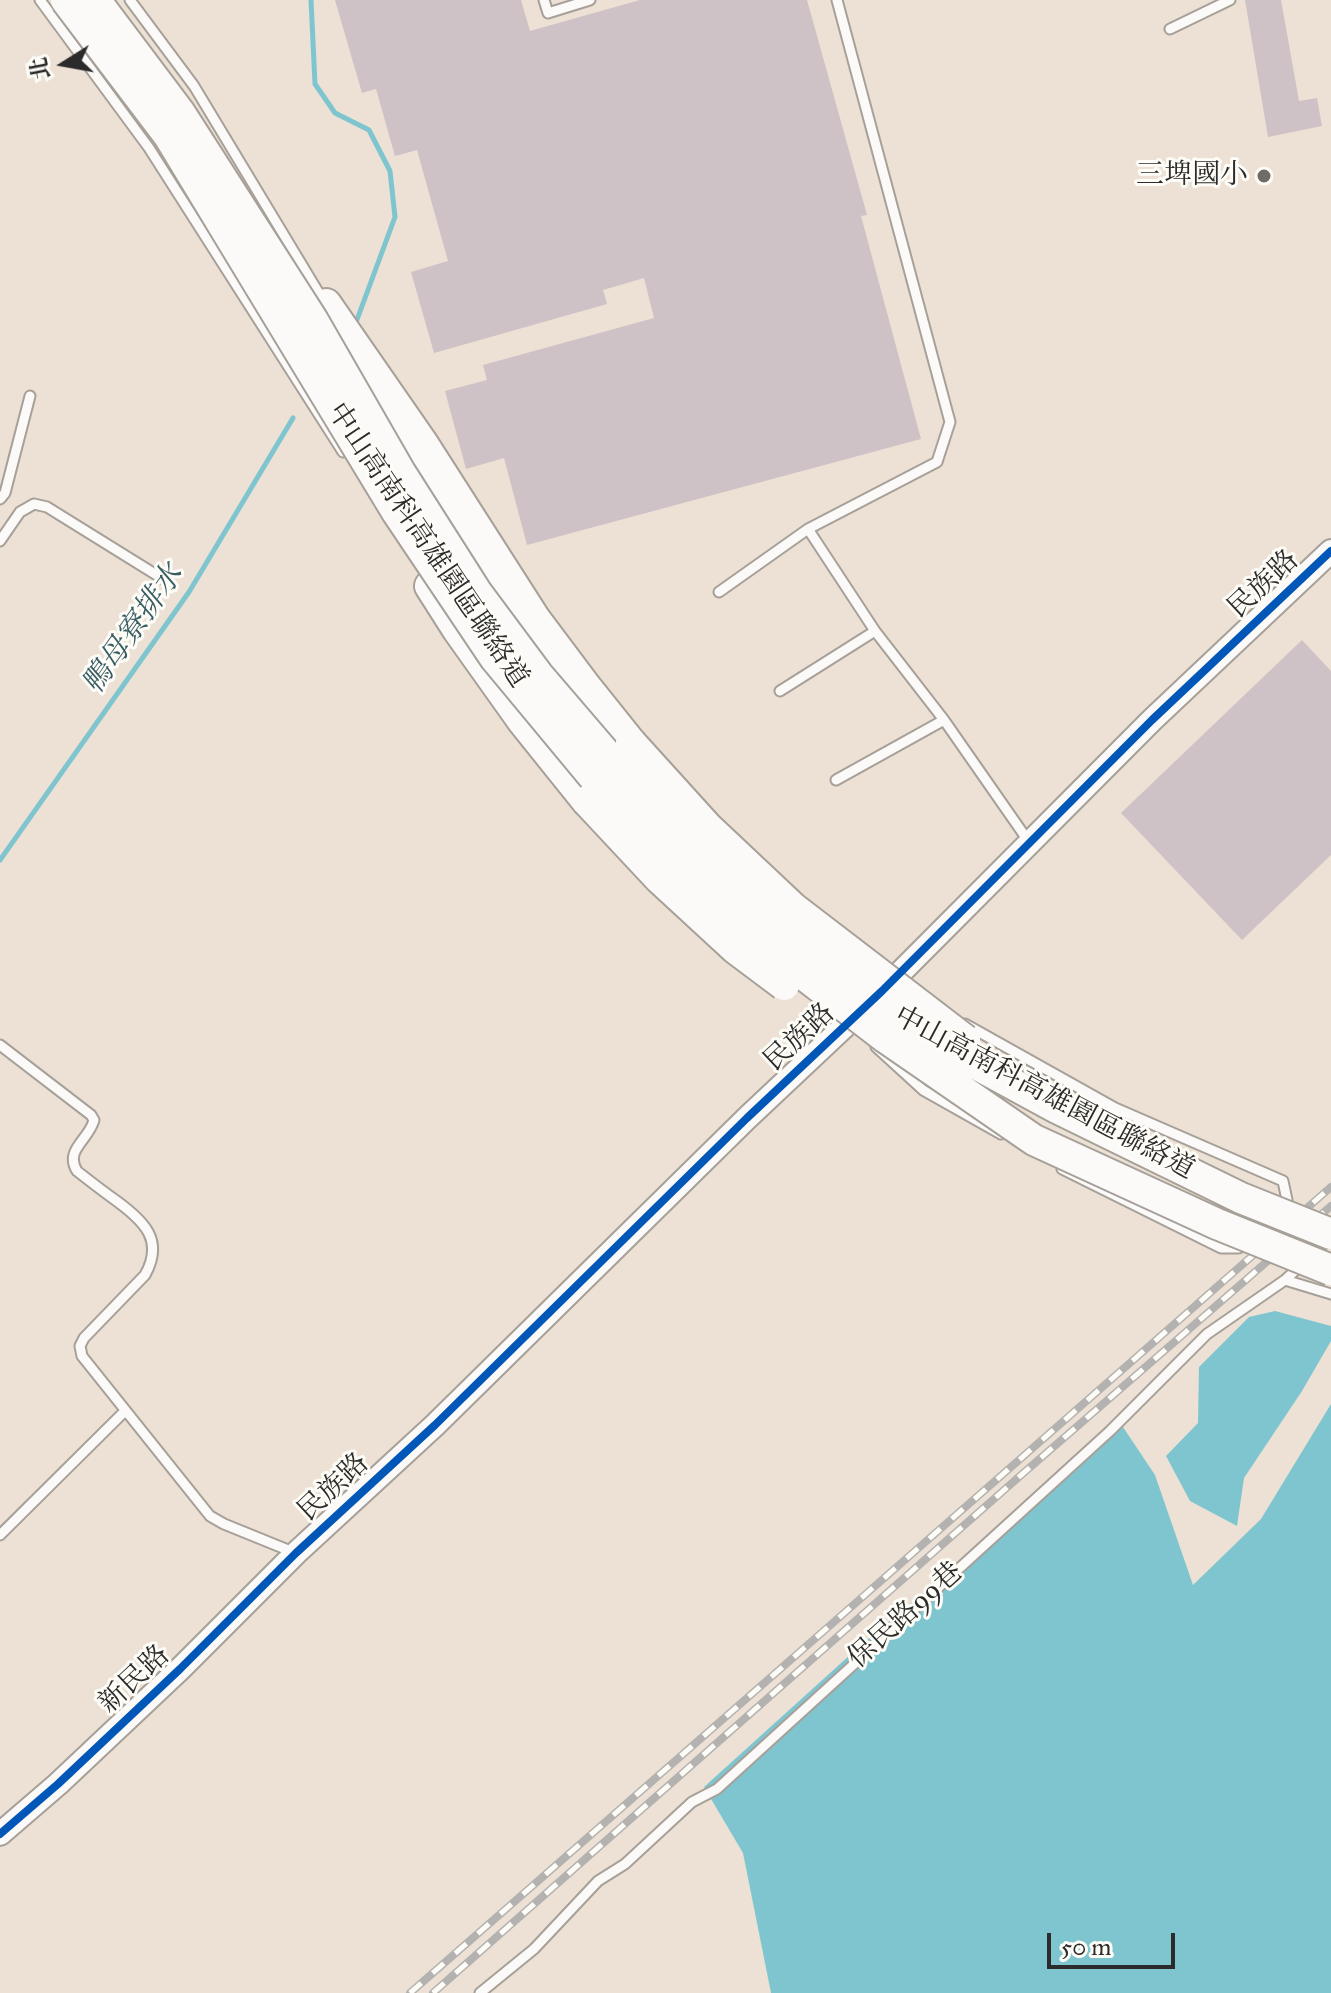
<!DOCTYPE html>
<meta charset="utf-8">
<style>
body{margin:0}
#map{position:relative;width:1331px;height:1993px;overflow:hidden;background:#ece1d4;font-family:"IM FELL Great Primer","Noto Serif TC",serif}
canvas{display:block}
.north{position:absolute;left:24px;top:24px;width:80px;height:80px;-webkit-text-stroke:6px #fdfcf7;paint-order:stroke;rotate:259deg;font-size:22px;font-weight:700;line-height:32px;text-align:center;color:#2b2b2b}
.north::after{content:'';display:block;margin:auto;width:28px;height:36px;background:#2b2b2b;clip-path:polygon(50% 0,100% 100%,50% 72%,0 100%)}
.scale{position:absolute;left:1047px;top:1933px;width:128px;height:36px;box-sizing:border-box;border:4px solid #2b2b2b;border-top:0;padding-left:10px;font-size:24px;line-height:28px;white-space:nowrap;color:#2b2b2b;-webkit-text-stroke:6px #fdfcf7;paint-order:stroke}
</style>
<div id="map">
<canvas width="1331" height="1993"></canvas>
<div class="north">北</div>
<div class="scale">50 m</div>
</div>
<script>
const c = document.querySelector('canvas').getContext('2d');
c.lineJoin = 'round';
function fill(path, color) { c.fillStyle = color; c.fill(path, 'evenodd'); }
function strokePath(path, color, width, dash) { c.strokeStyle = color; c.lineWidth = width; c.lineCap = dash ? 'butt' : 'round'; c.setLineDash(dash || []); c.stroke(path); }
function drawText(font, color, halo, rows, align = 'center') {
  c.font = font + ' "IM FELL Great Primer","Noto Serif TC",serif'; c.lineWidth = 6; c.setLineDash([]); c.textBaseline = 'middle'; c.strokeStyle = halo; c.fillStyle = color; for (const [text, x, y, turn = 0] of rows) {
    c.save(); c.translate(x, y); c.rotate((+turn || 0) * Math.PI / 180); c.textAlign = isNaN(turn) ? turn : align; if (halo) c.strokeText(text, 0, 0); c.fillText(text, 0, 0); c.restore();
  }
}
const water = new Path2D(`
 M 1275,1311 L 1331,1326 L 1331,1341 L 1302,1391 L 1244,1478 L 1237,1526 L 1190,1501 L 1166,1456 L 1198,1423 L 1199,1367 L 1249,1317 Z
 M 1331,1404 L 1331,1993 L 771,1993 L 743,1853 L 704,1787 L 861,1645 L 1123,1427 L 1155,1475 L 1193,1585 L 1261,1519 Z`);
const stream = new Path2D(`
 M 311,0 L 315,84 L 335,113 L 369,130 L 390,171 L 395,217 L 355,325
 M 0,860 L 189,592 L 293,418`);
const building = new Path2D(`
 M 335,0 L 521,0 L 530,31 L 640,0 L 807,0 L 867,215 L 861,216 L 921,439 L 527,545 L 504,458 L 466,469 L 445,391 L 487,380 L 483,365 L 654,318 L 644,278 L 603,290 L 607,304 L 434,353 L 411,272 L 448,261 L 417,150 L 395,156 L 376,89 L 362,93 Z
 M 1245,0 L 1281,0 L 1299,101 L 1317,98 L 1322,126 L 1268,137 Z
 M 1302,640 L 1331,671 L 1331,855 L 1242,940 L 1121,813 Z`);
const service = new Path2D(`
 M 40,0 L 149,148 L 343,452
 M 130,0 L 194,86 L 323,300
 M 544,0 L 548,13 L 590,0
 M 1170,29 L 1230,0
 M 381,408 L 494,590 L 512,615
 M 0,499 L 5,493 L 30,396
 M 808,529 L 875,631 L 944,720 L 1029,842
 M 0,541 L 20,512 L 34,504 L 47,507 L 163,579
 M 719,592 L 808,529 L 937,462 L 950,422 L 837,0
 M 780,691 L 875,631
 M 836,780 L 944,720
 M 965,1024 L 1115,1108 L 1283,1181 L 1287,1200 L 1254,1233
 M 0,1045 L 91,1115 L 94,1120 C 89,1140 64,1150 77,1171 C 91,1182 104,1192 118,1202 C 145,1222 164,1241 145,1275 L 84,1338 L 80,1346 L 82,1356 L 210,1516 L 224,1524 L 293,1552
 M 876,1047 L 923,1090 L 1001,1134
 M 1062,1169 L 1221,1248 L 1239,1248 L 1243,1243
 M 1285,1280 L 1331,1294
 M 0,1535 L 125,1411
 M 480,1993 L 534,1949 L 598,1881 L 625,1864 L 692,1802 L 717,1789 L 1110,1431 L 1207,1334 L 1285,1280 L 1328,1240`);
const tertiary = new Path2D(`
 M 0,1834 L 58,1784 L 180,1669 L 296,1553 L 435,1425 L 747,1118 L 882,991 L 1152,720 L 1331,551`);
const trunk = new Path2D(`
 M 326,304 L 423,444 L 535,619 L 583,683 L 631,743
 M 430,586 L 458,630 L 522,720 L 587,801`);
const rail = new Path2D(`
 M 410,1993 L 1331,1187
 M 433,1993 L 1020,1476 L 1331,1206`);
const trunkBridge = new Path2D(`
 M 66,0 L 169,136 L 397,512 L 495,658 L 597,781 L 746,930 L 886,1038 L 1034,1140 L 1217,1224 L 1331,1270
 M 95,0 L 180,113 L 312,319 L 400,472 L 477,593 L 538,675 L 616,766 L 764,915 L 908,1027 L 1057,1108 L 1241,1198 L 1331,1234
 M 631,743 L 708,828 L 793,908 L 965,1040
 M 587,801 L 659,878 L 736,949 L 784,985`);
const cycleway = new Path2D(`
 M 0,1834 L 58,1784 L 180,1669 L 296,1553 L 435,1425 L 747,1118 L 882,991 L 1152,720 L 1331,551`);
const markers = [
 [1264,176,8,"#6f6b66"]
];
const poiNames = [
 ["三埤國小",1248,176]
];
const streetNames = [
 ["中山高南科高雄園區聯絡道",427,546,56],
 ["民族路",1264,585,-43],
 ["民族路",800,1038,-43],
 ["中山高南科高雄園區聯絡道",1044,1094,28],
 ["民族路",334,1488,-43],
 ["保民路99巷",906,1616,-42],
 ["新民路",135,1680,-43]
];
const waterNames = [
 ["鴨母寮排水",134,630,-55]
];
fill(water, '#7fc5cf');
strokePath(stream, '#7fc5cf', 5);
fill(building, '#cec2c6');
strokePath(service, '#a6a099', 13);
strokePath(tertiary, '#a6a099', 26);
strokePath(trunk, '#a6a099', 34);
strokePath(service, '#fcfaf9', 9);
strokePath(tertiary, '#fcfaf9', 22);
strokePath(trunk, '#fcfaf9', 30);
strokePath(rail, '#b4b2b0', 8);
strokePath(rail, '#fdfcf7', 5, [15]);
strokePath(trunkBridge, '#a6a099', 34, []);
strokePath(trunkBridge, '#fcfaf9', 30);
strokePath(cycleway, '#0057b8', 8);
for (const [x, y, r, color] of markers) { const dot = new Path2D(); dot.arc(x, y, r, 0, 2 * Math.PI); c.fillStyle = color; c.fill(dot); strokePath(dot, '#fdfcf7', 3); }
drawText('28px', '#2b2b2b', '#fdfcf7', poiNames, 'right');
drawText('28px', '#2b2b2b', '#fdfcf7', streetNames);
drawText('italic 30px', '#385d64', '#fdfcf7', waterNames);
</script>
